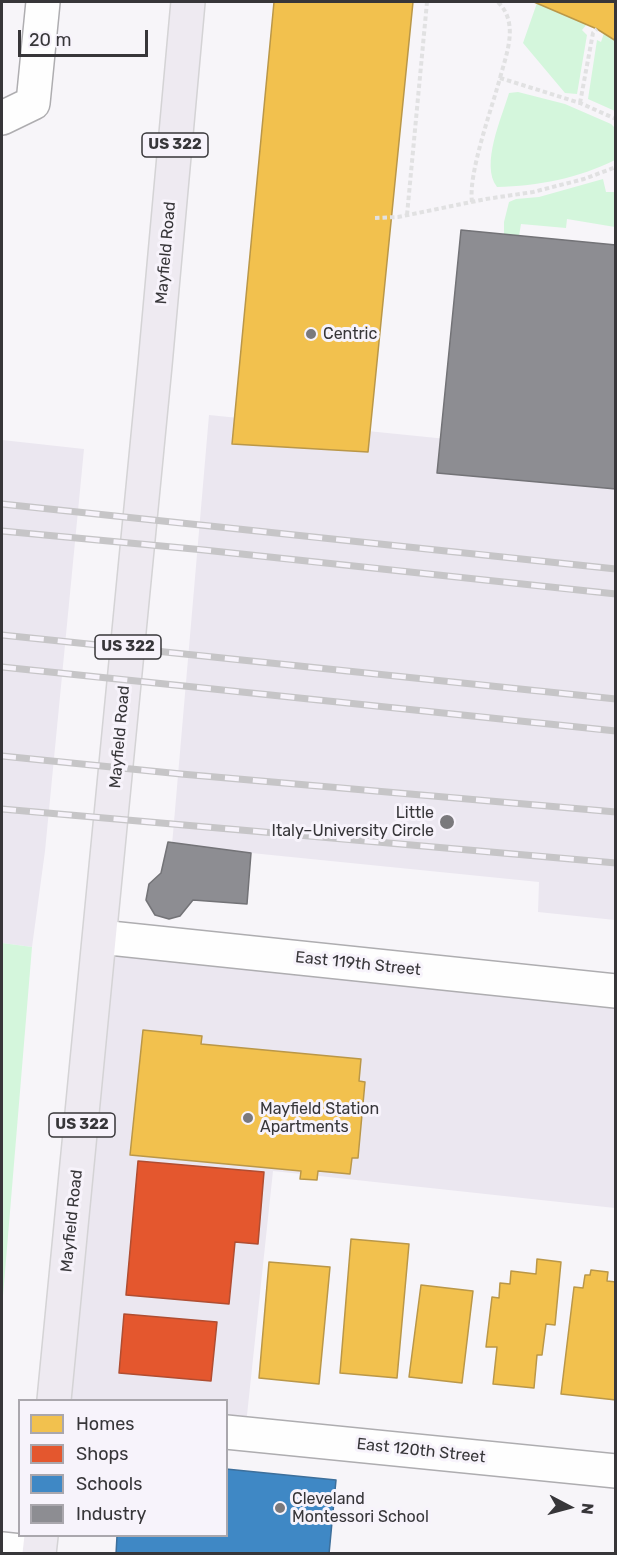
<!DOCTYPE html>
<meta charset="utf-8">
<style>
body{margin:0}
#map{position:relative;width:617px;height:1555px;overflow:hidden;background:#f7f5f9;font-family:Rubik,sans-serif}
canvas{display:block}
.frame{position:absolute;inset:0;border:3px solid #373639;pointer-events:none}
.legend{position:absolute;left:18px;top:1399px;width:210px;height:138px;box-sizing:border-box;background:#f7f3fb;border:2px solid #aaa7ad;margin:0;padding:8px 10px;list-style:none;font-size:18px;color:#373639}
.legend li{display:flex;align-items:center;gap:12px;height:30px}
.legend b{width:30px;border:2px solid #aaa7ad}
.north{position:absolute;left:539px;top:1477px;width:60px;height:60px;-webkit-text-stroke:4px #f7f3fb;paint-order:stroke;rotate:96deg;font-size:16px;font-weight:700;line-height:24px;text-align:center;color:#373639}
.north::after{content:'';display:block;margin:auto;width:21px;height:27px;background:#373639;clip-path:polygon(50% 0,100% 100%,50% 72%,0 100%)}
.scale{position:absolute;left:18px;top:30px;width:130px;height:27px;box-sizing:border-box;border:3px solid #373639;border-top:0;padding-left:8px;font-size:18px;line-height:21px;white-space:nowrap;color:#373639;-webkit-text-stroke:4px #f7f3fb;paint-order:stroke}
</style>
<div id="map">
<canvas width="617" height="1555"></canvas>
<div class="frame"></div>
<ul class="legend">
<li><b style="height:16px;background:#f2c14e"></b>Homes</li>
<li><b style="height:16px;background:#e4572e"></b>Shops</li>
<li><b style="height:16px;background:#3f88c5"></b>Schools</li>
<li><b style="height:16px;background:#8d8d92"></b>Industry</li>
</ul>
<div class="north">N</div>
<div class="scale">20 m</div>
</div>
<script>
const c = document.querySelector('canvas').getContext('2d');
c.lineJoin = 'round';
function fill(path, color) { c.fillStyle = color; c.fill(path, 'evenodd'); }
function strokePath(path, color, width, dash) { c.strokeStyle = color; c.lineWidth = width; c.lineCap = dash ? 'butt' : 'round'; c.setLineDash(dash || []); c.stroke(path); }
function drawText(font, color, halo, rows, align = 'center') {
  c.font = font + ' Rubik,sans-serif'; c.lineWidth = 6; c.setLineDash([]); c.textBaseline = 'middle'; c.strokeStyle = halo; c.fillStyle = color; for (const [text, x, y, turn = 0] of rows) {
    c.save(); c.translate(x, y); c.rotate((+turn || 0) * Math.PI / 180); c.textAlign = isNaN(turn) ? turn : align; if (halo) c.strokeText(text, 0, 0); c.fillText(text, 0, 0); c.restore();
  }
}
const built = new Path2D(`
 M 209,415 L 615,456 L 615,920 L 538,912 L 539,882 L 172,845 Z
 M 2,440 L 84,449 L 45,851 L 32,947 L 2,943 Z
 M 100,937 L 615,991 L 615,1208 L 273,1171 L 245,1434 L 227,1432 L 226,1400 L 54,1400 Z`);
const green = new Path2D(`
 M 537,3 L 587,24 L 582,30 L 587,35 L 577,94 L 565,93 L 523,43 Z
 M 604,33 L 615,41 L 615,111 L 588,99 L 597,40 L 601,42 Z
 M 518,92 L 565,104 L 611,124 L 615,128 L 615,160 C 579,178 538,186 497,187 C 480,165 502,117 509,93 Z
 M 603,179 L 606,192 L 615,192 L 615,227 L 567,219 L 566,228 L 521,224 L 519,236 L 504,235 L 504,222 L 509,202 L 516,199 L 539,197 Z
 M 2,943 L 32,947 L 2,1308 Z`);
const homes = new Path2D(`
 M 274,2 L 413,2 L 368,452 L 232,444 Z
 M 534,2 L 616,2 L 616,41 L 597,29 Z
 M 143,1030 L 202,1036 L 201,1044 L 361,1059 L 359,1081 L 365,1082 L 358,1158 L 352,1158 L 350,1174 L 318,1171 L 317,1180 L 300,1179 L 301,1171 L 130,1155 Z
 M 351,1239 L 409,1244 L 397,1378 L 340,1373 Z
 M 537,1259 L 561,1262 L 555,1325 L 546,1324 L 542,1355 L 537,1355 L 534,1388 L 493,1384 L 497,1347 L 486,1347 L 492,1297 L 499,1298 L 500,1283 L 510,1284 L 511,1271 L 536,1274 Z
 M 269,1262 L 330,1267 L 319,1384 L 259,1378 Z
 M 591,1270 L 608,1272 L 607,1281 L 616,1282 L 616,1400 L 561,1394 L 574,1287 L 583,1288 L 585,1275 L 590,1275 Z
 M 421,1285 L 473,1291 L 462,1383 L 409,1377 Z`);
const shops = new Path2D(`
 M 138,1161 L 264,1172 L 258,1244 L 235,1242 L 229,1304 L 126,1295 Z
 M 124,1314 L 217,1322 L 211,1381 L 119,1373 Z`);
const schools = new Path2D(`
 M 226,1469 L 336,1480 L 329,1554 L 116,1554 L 117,1536 L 226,1536 Z`);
const industry = new Path2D(`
 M 461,230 L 616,245 L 616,489 L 437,473 Z
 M 168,842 L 251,853 L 247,904 L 193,900 L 180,916 L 169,919 L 155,915 L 146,900 L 149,884 L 161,873 Z`);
const path = new Path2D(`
 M 498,2 C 519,23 507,52 500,78
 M 580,103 L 593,33 L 597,29
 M 472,202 C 468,173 492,108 500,78 L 580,103 L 616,119
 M 407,215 L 427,2
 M 375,218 L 398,217 L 486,199 L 533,192 L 584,179 L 616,167`);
const minor = new Path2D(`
 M 2,118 L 33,103 L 43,2
 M 100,937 L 616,991
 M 226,1432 L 616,1471
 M 2,1549 L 39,1553`);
const major = new Path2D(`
 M 54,1400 L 155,365 L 188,2
 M 39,1554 L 41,1536`);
const rail = new Path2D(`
 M 2,504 L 616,569
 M 2,531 L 204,550 L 616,594
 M 2,635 L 616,699
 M 2,667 L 616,731
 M 2,756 L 181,774 L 616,812
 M 2,809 L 616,863`);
const markers = [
 [311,334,6,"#7a797c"],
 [447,822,8,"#7a797c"],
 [248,1118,6,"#7a797c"],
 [280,1508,6,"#7a797c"]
];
const shields = [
 [175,145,66],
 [128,647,66],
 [82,1125,66]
];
const shieldNames = [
 ["US 322",175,145],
 ["US 322",128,647],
 ["US 322",82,1125]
];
const streetNames = [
 ["Mayfield Road",166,253,-85],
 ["Mayfield Road",120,737,-85],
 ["East 119th Street",358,964,6],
 ["Mayfield Road",72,1221,-84],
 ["East 120th Street",421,1451,6]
];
const poiNames = [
 ["Centric",323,334],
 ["Little",434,813,"right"],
 ["Italy–University Circle",434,831,"right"],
 ["Mayfield Station",260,1109],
 ["Apartments",260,1127],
 ["Cleveland",292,1499],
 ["Montessori School",292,1517]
];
fill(built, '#ebe7f0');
fill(green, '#d4f6dc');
fill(homes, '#f2c14e');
strokePath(homes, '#ba9748', 1.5);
fill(shops, '#e4572e');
strokePath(shops, '#b04d31', 1.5);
fill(schools, '#3f88c5');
strokePath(schools, '#3d6f9b', 1.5);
fill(industry, '#8d8d92');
strokePath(industry, '#737377', 1.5);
strokePath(minor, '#aeadb0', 36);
strokePath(major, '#d4d3d5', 36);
strokePath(path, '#e1e1e2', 4, [4.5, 3]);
strokePath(minor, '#fefefe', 33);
strokePath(major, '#eeeaf1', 33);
strokePath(rail, '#c6c5c7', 7);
strokePath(rail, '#f7f3fb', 4.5, [14]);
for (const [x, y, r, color] of markers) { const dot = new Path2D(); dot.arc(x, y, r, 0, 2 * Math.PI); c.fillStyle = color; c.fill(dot); strokePath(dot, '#f7f3fb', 2); }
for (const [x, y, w] of shields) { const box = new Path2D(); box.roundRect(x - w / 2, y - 12, w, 24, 4.5); c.fillStyle = '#f7f3fb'; c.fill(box); strokePath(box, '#373639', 1.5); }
drawText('bold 15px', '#373639', null, shieldNames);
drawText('16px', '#373639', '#f7f3fb', streetNames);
drawText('16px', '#373639', '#f7f3fb', poiNames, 'left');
</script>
